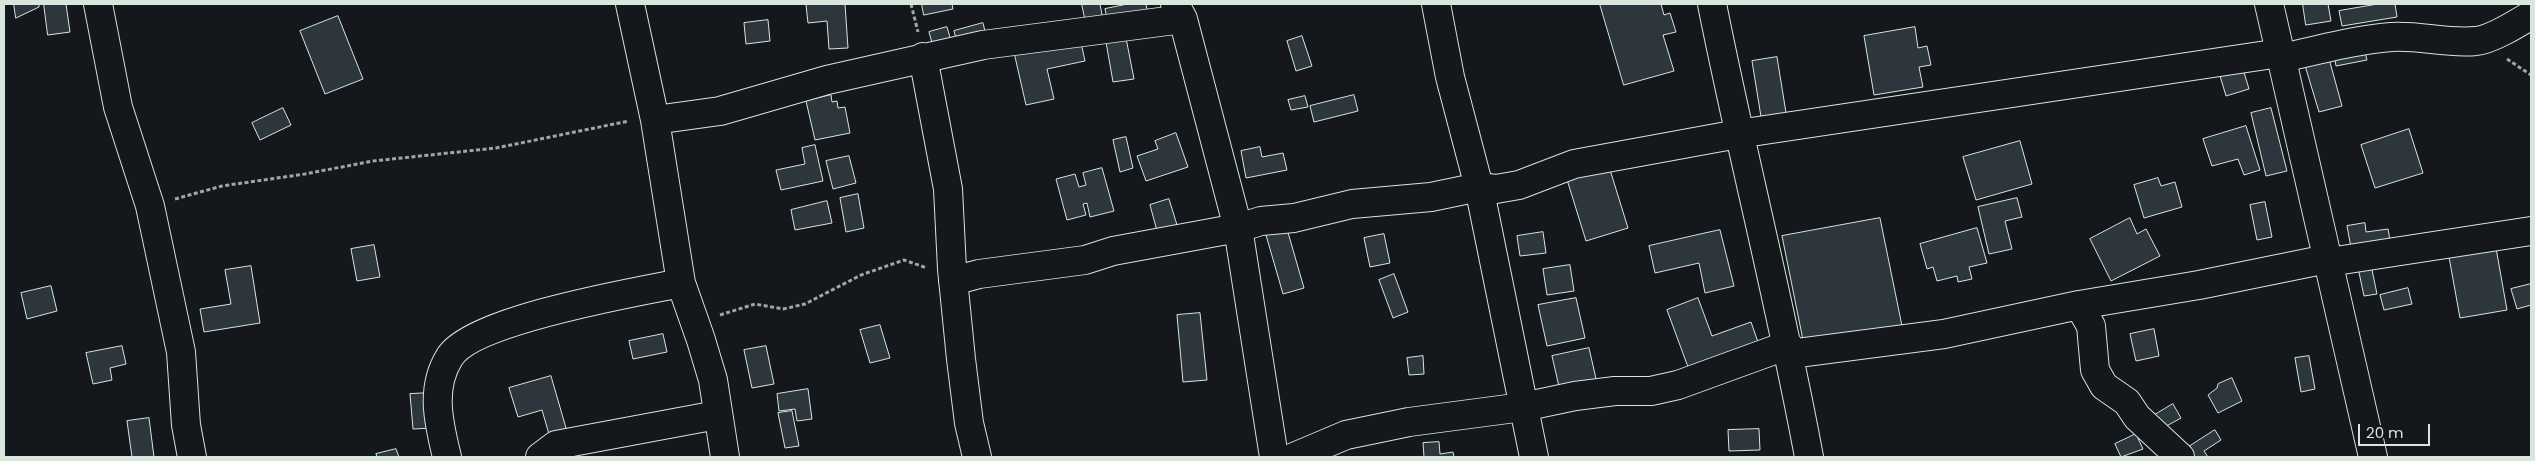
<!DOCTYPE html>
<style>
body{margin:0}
#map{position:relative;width:2535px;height:461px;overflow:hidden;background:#14181c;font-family:Poppins,sans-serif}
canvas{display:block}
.frame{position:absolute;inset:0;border:5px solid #d8e6dc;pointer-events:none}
.scale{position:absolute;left:2358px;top:424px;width:72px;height:22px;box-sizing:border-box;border:2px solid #d8e6dc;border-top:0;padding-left:6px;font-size:15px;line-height:18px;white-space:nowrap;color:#d8e6dc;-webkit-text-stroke:4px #14181c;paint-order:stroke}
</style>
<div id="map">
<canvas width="2535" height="461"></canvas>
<div class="frame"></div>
<div class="scale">20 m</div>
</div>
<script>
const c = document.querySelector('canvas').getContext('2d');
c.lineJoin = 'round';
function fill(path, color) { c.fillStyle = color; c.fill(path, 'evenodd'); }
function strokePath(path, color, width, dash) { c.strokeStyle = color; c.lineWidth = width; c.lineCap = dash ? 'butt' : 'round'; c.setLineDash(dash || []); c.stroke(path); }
const building = new Path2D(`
 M 14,4 L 39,4 L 39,7 L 16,18 Z
 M 44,4 L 66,4 L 70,32 L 48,35 Z
 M 845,4 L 848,48 L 829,49 L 827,21 L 808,23 L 806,5 Z
 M 922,4 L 952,4 L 953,9 L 924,15 Z
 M 1082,4 L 1100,4 L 1103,20 L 1086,23 Z
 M 1128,4 L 1146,4 L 1148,15 L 1108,23 L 1105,9 Z
 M 1600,4 L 1661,4 L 1664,15 L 1670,13 L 1676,32 L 1663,35 L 1674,71 L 1624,85 Z
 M 2303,4 L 2328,4 L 2331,21 L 2306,25 Z
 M 2378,4 L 2395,4 L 2397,17 L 2342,26 L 2339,11 Z
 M 338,16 L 363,79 L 325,94 L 300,31 Z
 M 768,20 L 770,41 L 746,44 L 744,23 Z
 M 983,23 L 986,35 L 957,42 L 954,31 Z
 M 947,27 L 952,44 L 934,50 L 929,32 Z
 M 1915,27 L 1918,48 L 1927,46 L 1931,65 L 1919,67 L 1923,87 L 1874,95 L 1864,36 Z
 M 1079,33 L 1085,61 L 1047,69 L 1054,99 L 1026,105 L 1013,48 Z
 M 1302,36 L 1312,66 L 1296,71 L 1287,41 Z
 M 1126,38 L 1134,79 L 1113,82 L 1106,42 Z
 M 2364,48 L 2367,60 L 2336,66 L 2334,54 Z
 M 2328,55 L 2342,106 L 2319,112 L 2304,62 Z
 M 1777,57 L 1787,119 L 1762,123 L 1752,61 Z
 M 2241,62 L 2249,89 L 2226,96 L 2218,69 Z
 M 831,95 L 832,102 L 837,101 L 838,108 L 845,107 L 850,133 L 815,140 L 806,101 Z
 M 1354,95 L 1358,111 L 1314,122 L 1310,106 Z
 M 1305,96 L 1308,107 L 1291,110 L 1288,100 Z
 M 283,108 L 291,125 L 260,140 L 252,123 Z
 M 2271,108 L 2287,171 L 2266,176 L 2251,113 Z
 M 2246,126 L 2260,170 L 2244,175 L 2238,159 L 2212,166 L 2203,139 Z
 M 2409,129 L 2423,173 L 2375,188 L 2361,145 Z
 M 1176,133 L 1188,167 L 1146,181 L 1137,156 L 1158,149 L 1155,141 Z
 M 1126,137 L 1133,168 L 1120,172 L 1113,140 Z
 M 2020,141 L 2032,184 L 1976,200 L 1963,157 Z
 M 815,145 L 823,181 L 781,190 L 776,170 L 805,164 L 802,148 Z
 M 1260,147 L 1262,157 L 1283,153 L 1287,170 L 1246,178 L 1241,151 Z
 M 849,156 L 856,183 L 833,189 L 826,161 Z
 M 1607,160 L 1628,228 L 1586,241 L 1565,173 Z
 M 1102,168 L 1114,211 L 1090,217 L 1087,203 L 1083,204 L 1086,215 L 1067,220 L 1056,179 L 1075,174 L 1079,187 L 1086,185 L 1083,173 Z
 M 2158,178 L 2161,186 L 2175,182 L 2182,207 L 2144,218 L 2134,185 Z
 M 858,194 L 864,228 L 846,232 L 840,198 Z
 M 2017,198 L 2022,217 L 2005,221 L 2012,249 L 1989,254 L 1978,207 Z
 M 1169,199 L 1177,225 L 1157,231 L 1150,205 Z
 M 827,201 L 832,223 L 795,230 L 791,210 Z
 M 2265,202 L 2272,237 L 2257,240 L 2250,205 Z
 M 1880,218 L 1902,326 L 1804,345 L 1782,236 Z
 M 2130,218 L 2137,234 L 2146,229 L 2160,256 L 2111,281 L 2090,239 Z
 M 2365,223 L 2366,232 L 2388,229 L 2391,246 L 2352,253 L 2347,226 Z
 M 1977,228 L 1987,263 L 1969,267 L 1972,279 L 1958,282 L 1957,276 L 1937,281 L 1933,267 L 1927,269 L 1920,244 Z
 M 1287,229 L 1304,288 L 1283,294 L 1266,235 Z
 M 1720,230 L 1734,286 L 1705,293 L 1699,263 L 1655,273 L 1649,246 Z
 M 1543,232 L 1546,253 L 1520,256 L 1517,236 Z
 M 1384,234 L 1390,263 L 1370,267 L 1364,238 Z
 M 374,245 L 380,277 L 357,281 L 351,249 Z
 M 2496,248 L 2507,310 L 2460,318 L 2449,257 Z
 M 2370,260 L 2377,294 L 2364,296 L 2357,263 Z
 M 1570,265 L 1574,291 L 1547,295 L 1543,269 Z
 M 251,266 L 260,323 L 204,332 L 200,309 L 231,304 L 225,270 Z
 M 1394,274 L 1408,312 L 1393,318 L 1379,280 Z
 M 2531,284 L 2531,305 L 2517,309 L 2511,289 Z
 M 51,286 L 57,311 L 27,319 L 21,293 Z
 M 2408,288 L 2412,304 L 2384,310 L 2380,295 Z
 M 1576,298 L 1585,338 L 1547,346 L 1538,305 Z
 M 1698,298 L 1712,336 L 1751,322 L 1758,342 L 1688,367 L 1667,310 Z
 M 1200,313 L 1207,380 L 1183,382 L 1177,315 Z
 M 880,325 L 890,358 L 870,363 L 860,330 Z
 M 2154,329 L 2159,356 L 2136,361 L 2130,334 Z
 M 663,334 L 667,352 L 633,359 L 629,341 Z
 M 122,346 L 126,364 L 110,368 L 112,380 L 93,384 L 86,353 Z
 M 766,346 L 774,384 L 752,388 L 744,350 Z
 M 1589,348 L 1597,383 L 1560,391 L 1552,356 Z
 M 1423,356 L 1424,374 L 1409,375 L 1407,358 Z
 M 2309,356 L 2315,389 L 2301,392 L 2295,358 Z
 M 551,376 L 568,435 L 551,441 L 542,410 L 518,417 L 509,388 Z
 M 2232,378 L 2242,401 L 2218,413 L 2208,395 L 2217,388 L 2218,384 Z
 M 808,389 L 812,419 L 797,421 L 795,409 L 779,411 L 777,394 Z
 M 430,393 L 434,428 L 413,429 L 410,394 Z
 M 2173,404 L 2181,418 L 2161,429 L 2153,416 Z
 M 792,411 L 799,446 L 785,448 L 778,413 Z
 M 149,418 L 154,457 L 132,457 L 127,421 Z
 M 1759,429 L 1760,450 L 1729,451 L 1728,430 Z
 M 2215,430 L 2221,440 L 2204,451 L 2208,457 L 2192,457 L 2187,448 Z
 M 2136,434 L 2143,449 L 2121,457 L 2115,444 Z
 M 1439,442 L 1440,454 L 1453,452 L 1454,457 L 1424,457 L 1423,443 Z
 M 396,449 L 399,457 L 377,457 L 376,454 Z`);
const path = new Path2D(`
 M 911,4 L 918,32
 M 2507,59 L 2531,75
 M 175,199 L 222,186 L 305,174 L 373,161 L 496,148 L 629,121
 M 720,315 L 755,304 L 783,309 L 805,304 L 861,275 L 904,260 L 927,268`);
const minor = new Path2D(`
 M 98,4 L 118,107 L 150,206 L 181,352 L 186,425 L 192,457
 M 630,4 L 655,120 L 681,283 L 701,340 L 713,380 L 725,457
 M 1175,4 L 1183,19 L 1238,228 L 1274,457
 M 1436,4 L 1450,77 L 1479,187 L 1534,457
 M 1712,4 C 1742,155 1781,305 1809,457
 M 2269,4 L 2373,457
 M 923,57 L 948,189 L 952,269 L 961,359 L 969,423 L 977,457
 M 2282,58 C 2318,50 2354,40 2391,37 C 2420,35 2447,44 2476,41 C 2491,40 2518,23 2531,15
 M 655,120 L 720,111 L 827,80 L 983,45 L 1183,19
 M 2329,262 L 2531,231
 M 953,281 L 979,274 L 1085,260 L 1113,251 L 1238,228 L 1261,221 L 1294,218 L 1352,204 L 1431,197 L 1479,187 L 1496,189 L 1519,185 L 1574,164 L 1738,134 L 2280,53
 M 2079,305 L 2091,326 L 2095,370 L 2104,386 L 2127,402 L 2137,417 L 2180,457
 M 1790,354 L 1944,334 L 2079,305 L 2199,285 L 2327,259
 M 447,457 C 439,424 430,389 449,358 C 470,320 636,292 681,283
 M 540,457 L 556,445 L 717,415
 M 1294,457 L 1346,435 L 1409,422 L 1523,407 L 1575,396 L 1615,391 L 1651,391 L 1678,385 L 1788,345`);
fill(building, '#2c363c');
strokePath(building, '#d8e6dc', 1);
strokePath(minor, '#d8e6dc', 30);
strokePath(path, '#9da8a2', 3, [4, 2.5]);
strokePath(minor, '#14181c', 28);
</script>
